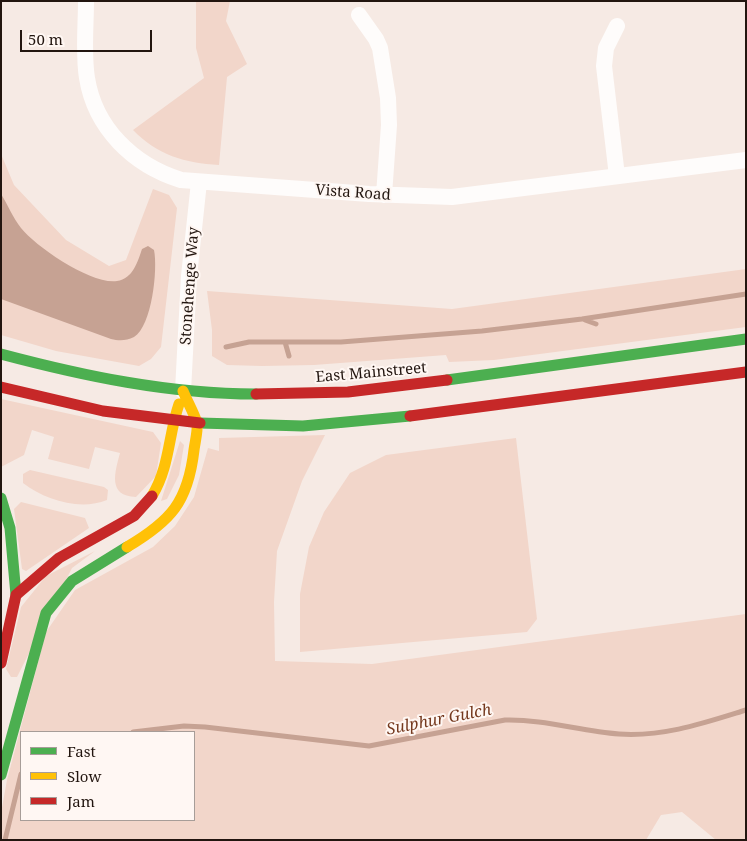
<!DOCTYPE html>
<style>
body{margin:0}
#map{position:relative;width:747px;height:841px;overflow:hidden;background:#f6eae4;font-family:"Noto Serif",serif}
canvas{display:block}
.frame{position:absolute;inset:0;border:2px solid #22150f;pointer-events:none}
.legend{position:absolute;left:20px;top:731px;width:175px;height:90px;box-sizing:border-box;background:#fff7f3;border:1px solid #a79d98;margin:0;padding:6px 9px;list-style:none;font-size:15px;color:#22150f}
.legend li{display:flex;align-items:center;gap:10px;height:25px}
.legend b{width:25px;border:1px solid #a79d98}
.scale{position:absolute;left:20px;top:30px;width:132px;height:22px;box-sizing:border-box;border:2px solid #22150f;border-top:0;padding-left:6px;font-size:15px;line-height:18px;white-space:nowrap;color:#22150f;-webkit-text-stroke:4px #fff7f3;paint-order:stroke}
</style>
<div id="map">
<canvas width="747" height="841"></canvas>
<div class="frame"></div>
<ul class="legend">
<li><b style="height:6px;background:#4caf50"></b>Fast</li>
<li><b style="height:6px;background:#ffc107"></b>Slow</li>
<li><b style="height:6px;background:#c62828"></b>Jam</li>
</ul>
<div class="scale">50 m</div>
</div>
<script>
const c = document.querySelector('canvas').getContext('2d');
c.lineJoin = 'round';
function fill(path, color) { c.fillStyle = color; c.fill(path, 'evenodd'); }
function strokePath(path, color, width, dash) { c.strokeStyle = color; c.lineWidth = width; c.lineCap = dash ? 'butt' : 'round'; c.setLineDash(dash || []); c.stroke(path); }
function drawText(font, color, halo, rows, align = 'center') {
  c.font = font + ' "Noto Serif",serif'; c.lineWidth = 4; c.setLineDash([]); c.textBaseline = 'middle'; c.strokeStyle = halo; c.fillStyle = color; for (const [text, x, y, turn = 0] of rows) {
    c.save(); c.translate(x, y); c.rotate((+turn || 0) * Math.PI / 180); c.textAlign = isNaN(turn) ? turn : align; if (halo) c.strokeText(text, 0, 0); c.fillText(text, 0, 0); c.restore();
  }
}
const green = new Path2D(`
 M 196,1 L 230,1 L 226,21 L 247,64 L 227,77 L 219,165 C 185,163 157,155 133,130 L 204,78 L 196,48 Z
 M 1,154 L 14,185 L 66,240 L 109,266 L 126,260 L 153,189 L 169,195 L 177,208 L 161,347 L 151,359 L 139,366 L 56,351 L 1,335 Z
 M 746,269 L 746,327 L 494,360 L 449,362 L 446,355 L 314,365 L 262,366 L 227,365 L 212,356 L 212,330 L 207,291 L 452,309 Z
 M 1,399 L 153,432 L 161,443 L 156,476 L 136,497 C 107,496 115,472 120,453 L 95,447 L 89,469 L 48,459 L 54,437 L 32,430 L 24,455 L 1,467 Z
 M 325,435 L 302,481 L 277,551 L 274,602 L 275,661 L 372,664 L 746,614 L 746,840 L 716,840 L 682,812 L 661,815 L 646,840 L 1,840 L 1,813 L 7,780 L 46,632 L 75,590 L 153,547 L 175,526 L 194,497 L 208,448 L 219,451 L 219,438 ZM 21,732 L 194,732 L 194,820 L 21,820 Z
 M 516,438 L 537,619 L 527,632 L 300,652 L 300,594 L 309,547 L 324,512 L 350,473 L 386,455 Z
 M 180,441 L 184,445 L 179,475 L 167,499 L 161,501 Z
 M 30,470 L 104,487 L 108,490 L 107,500 C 80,511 45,500 23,483 L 23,474 Z
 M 21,502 L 85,518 L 89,528 L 26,571 L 22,569 L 14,509 Z
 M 95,551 L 72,568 L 17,677 L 11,677 L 6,669 L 21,607 L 46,576 Z`);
const water = new Path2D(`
 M 1,194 C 8,205 13,218 21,228 C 36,247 92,285 117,281 C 133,279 138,261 142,249 L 148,246 L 154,250 C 158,269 152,326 134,337 C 126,341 119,341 111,339 L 1,299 Z`);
const stream = new Path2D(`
 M 585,320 L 596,324
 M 285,342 L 289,356
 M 226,347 L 249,342 L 341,342 L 482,331 L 582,319 L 746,294
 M 133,732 L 184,726 L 205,727 L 369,746 L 505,720 C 544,719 580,731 619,734 C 664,737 704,723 746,710
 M 5,840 L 21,774`);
const street = new Path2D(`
 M 86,1 C 86,26 83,54 87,78 C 95,128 133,165 181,180 L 369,194 L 452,197 L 746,160
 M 359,15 L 376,39 L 380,48 L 388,98 L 389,125 L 384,195
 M 617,26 L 606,48 L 604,66 L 617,176
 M 183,391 L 189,276 L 199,182`);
const fast = new Path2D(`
 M 1,354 C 84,376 169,394 256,394
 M 447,380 L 746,339
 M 200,423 L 303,426 L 410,416
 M 1,498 L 10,528 L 16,595
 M 1,775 L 46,613 L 72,581 L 127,547`);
const slow = new Path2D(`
 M 152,496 C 170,466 168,436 179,404
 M 127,547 C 171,521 188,502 194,450 C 195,442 198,431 197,423 C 194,413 187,401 183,391`);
const jam = new Path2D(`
 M 1,387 L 103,411 L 200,423
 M 256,394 L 348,392 L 447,380
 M 410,416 L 746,372
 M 1,663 L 16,595 L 59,558 L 134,516 L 152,496`);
const streetNames = [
 ["Vista Road",353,193,4],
 ["Stonehenge Way",190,286,-86],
 ["East Mainstreet",371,373,-5]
];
const waterNames = [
 ["Sulphur Gulch",439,720,-11]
];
fill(green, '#f2d6ca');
fill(water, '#c6a293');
strokePath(stream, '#c6a293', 5);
strokePath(street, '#fefcfb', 16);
strokePath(fast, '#4caf50', 11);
strokePath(slow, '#ffc107', 11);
strokePath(jam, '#c62828', 11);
drawText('15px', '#22150f', '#fff7f3', streetNames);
drawText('italic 16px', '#75391e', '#fff7f3', waterNames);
</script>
